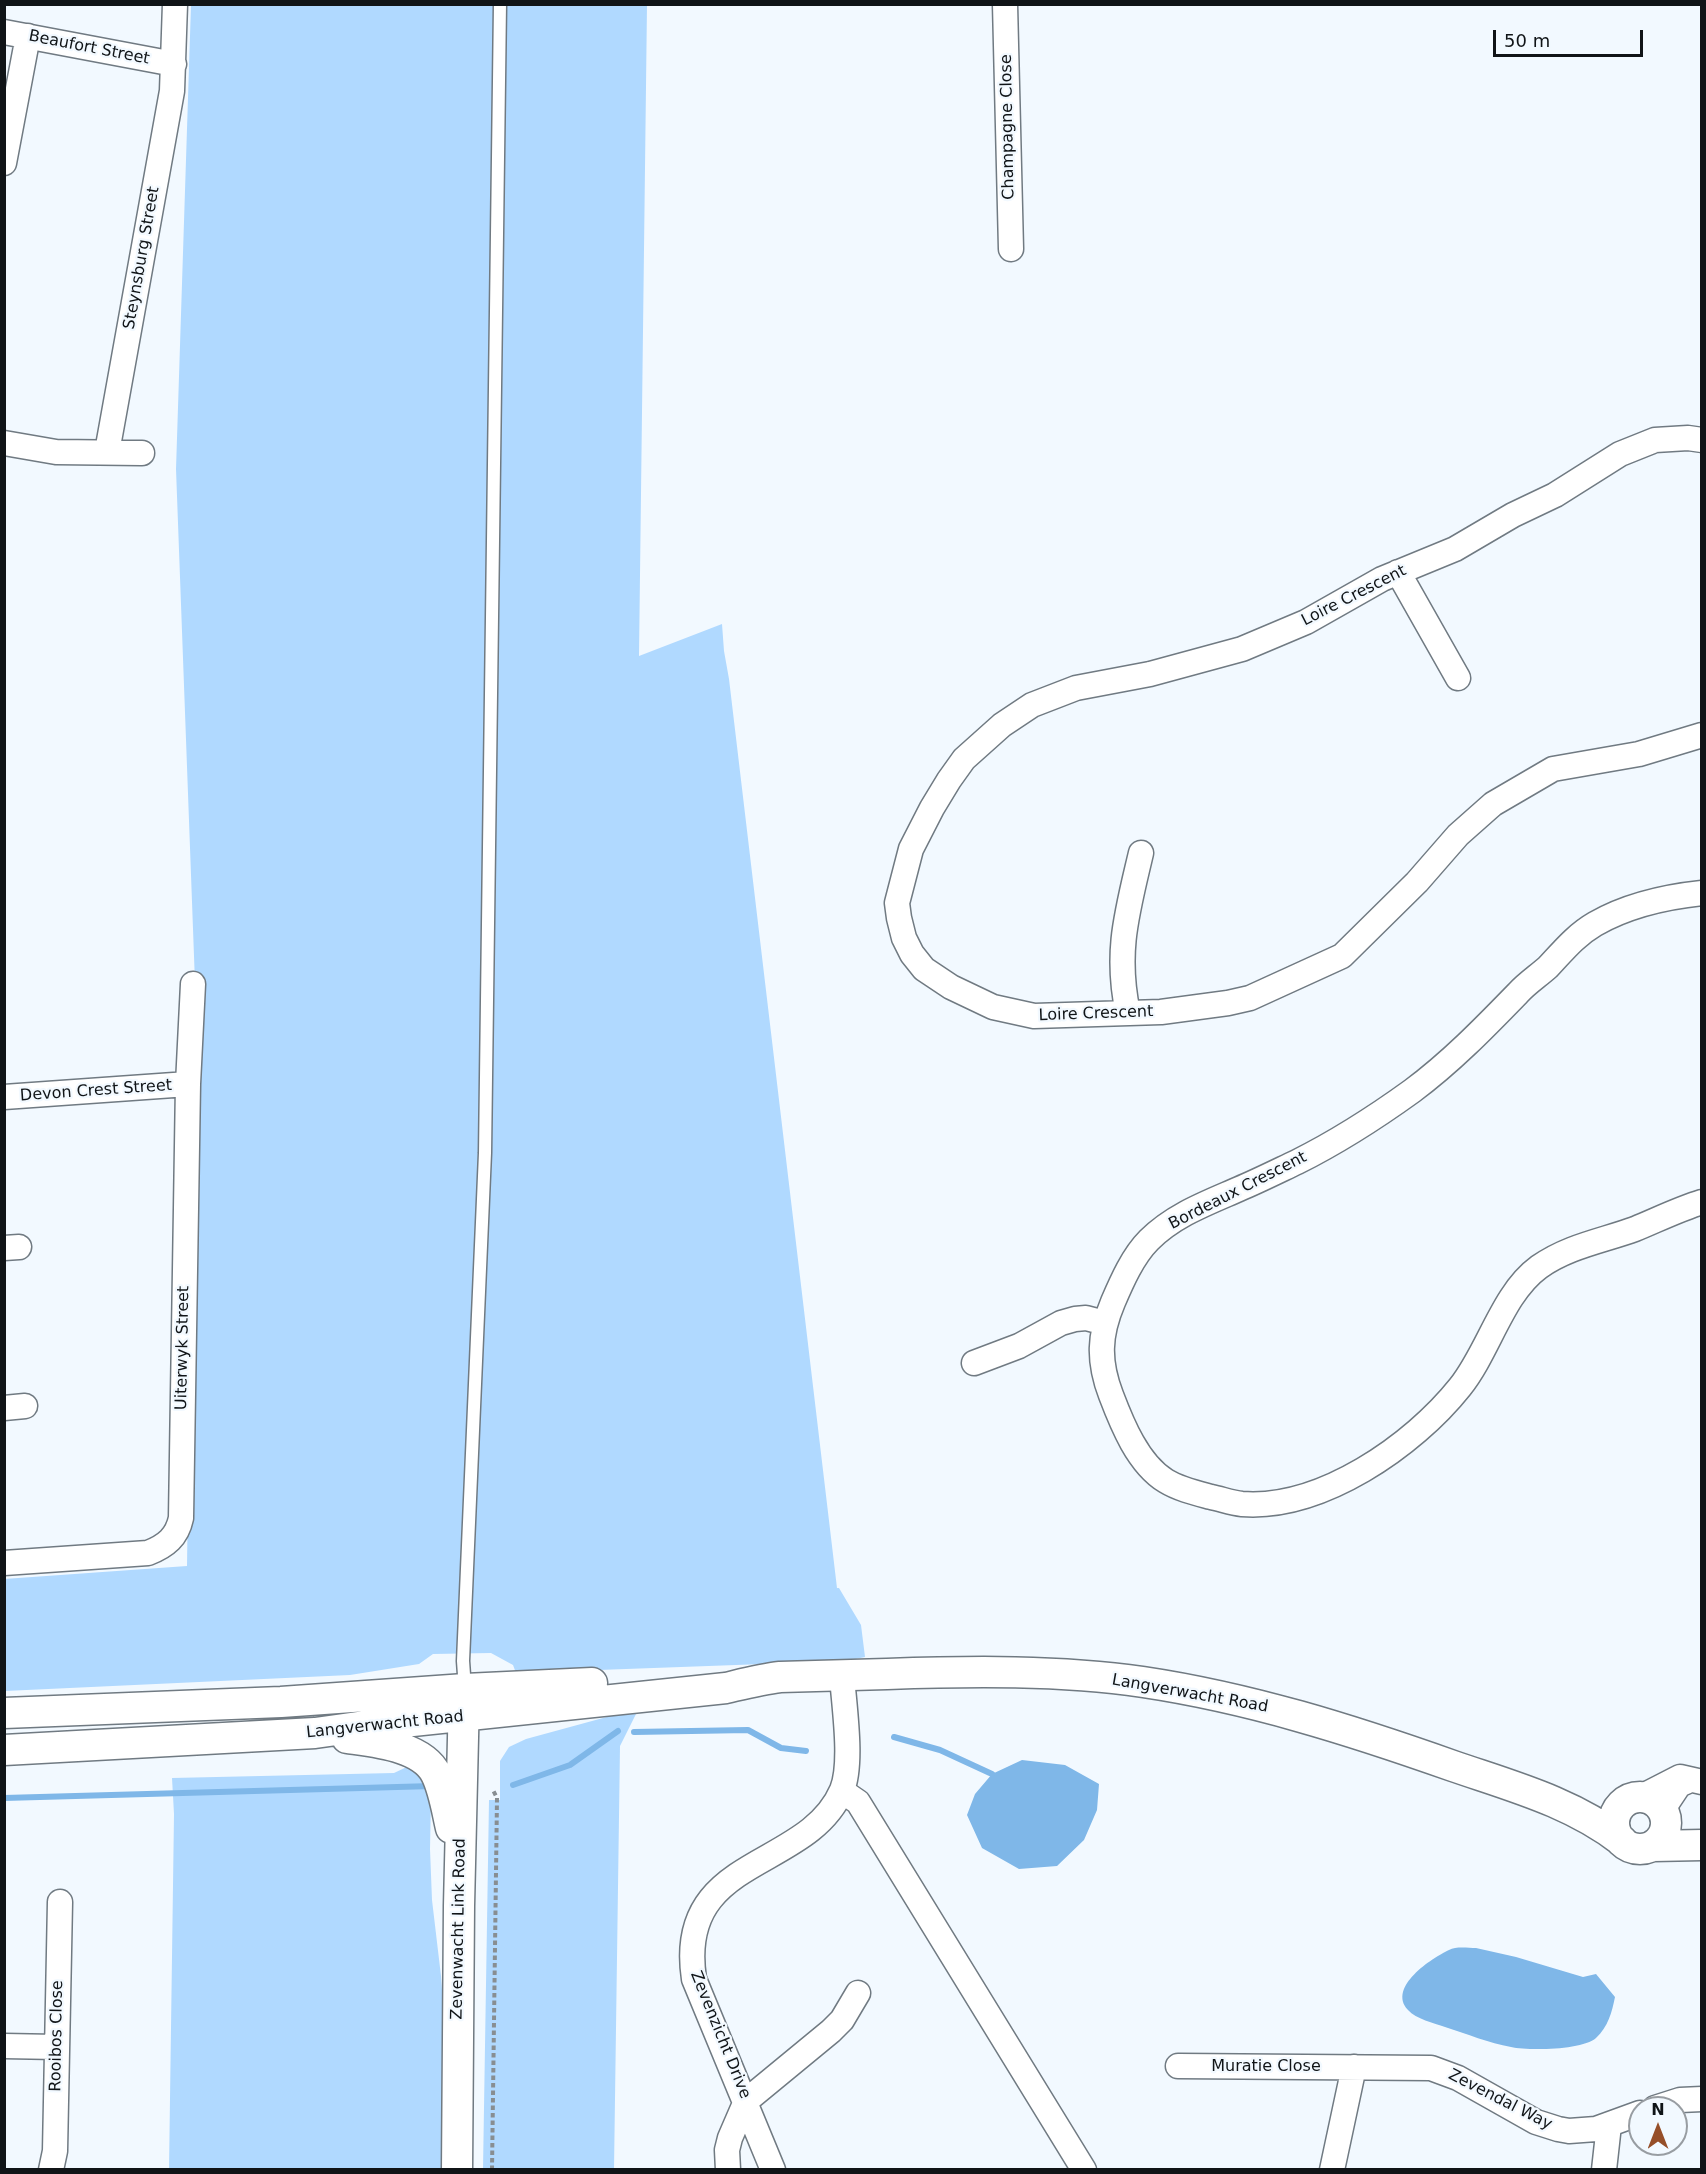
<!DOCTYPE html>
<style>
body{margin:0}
#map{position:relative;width:1706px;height:2174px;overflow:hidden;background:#f2f9ff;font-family:"DejaVu Sans",sans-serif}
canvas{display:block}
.frame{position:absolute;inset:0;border:6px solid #101417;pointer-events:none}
.north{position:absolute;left:1628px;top:2096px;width:60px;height:60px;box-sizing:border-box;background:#f2f9ff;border:2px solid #989da2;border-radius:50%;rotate:0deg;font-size:16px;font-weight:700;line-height:24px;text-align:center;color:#101417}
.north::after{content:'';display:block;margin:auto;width:21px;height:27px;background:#964f29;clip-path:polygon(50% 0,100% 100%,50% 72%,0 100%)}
.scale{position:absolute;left:1493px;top:30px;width:150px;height:27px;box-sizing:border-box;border:3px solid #101417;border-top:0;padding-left:8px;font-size:18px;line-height:21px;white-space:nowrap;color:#101417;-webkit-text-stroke:4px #f2f9ff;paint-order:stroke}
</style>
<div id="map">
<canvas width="1706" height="2174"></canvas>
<div class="frame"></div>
<div class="north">N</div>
<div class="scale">50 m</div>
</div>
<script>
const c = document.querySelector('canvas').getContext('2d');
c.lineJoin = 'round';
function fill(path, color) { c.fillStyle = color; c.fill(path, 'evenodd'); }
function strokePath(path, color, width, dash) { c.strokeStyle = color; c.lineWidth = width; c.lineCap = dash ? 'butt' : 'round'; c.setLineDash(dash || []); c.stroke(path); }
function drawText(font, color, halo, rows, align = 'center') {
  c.font = font + ' "DejaVu Sans",sans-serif'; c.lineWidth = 4.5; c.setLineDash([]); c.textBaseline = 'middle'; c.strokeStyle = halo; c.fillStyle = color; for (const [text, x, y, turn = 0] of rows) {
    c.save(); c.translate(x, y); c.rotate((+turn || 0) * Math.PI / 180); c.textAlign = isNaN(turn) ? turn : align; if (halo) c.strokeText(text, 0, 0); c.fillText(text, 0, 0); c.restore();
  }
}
const green = new Path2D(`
 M 191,5 L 647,5 L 639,656 L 722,624 L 724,651 L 729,679 L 837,1588 L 839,1588 L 861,1625 L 865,1657 L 846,1661 L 516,1673 L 513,1665 L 491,1653 L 433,1654 L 419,1664 L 350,1675 L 5,1691 L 4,1579 L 187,1566 L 195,983 L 176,469 Z
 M 636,1714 L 620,1746 L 614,2169 L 483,2169 L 489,1800 L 500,1800 L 500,1761 L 509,1747 L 526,1739 L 614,1715 Z
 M 411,1765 L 426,1779 L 431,1798 L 430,1849 L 432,1900 L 441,1976 L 447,2058 L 446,2169 L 169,2170 L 174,1814 L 172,1778 L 394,1773 Z`);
const water = new Path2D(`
 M 1022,1760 L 1065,1765 L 1099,1784 L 1097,1810 L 1084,1840 L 1057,1866 L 1019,1869 L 982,1848 L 967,1815 L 975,1794 L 992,1774 Z
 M 1476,1948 L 1516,1957 L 1583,1977 L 1596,1974 L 1615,1997 C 1612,2012 1608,2027 1596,2038 C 1583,2050 1529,2051 1511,2047 C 1489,2043 1467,2034 1445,2027 C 1434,2023 1416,2019 1408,2010 C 1387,1987 1432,1958 1449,1950 C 1456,1946 1468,1948 1476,1948 Z`);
const stream = new Path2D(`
 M 634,1732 L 748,1730 L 781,1748 L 806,1751
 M 894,1737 L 940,1750 L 992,1774
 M 513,1785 L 570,1765 L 618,1731
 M 4,1798 L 433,1786`);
const path = new Path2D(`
 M 492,2170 L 497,1798 L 493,1790`);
const service = new Path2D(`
 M 465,1689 L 463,1661 L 485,1153 L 500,4`);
const minor = new Path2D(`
 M 1005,4 L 1011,249
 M 4,32 L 174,64
 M 4,163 L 28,36
 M 1702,440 L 1688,438 L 1655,440 L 1620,454 L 1555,495 L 1513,515 L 1455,549 L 1382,579 L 1306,622 L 1242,649 L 1150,674 L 1076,688 L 1032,705 L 1002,725 L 964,759 L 949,780 L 932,808 L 911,849 L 897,903 L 899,918 L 904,938 L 912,954 L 924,969 L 951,987 L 993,1007 L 1034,1016 L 1161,1012 L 1228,1003 L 1250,998 L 1342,956 L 1417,882 L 1458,835 L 1493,804 L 1553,769 L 1639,754 L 1702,735
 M 4,443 L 56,452 L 142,453
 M 107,452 L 172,91 L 175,4
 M 1398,572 L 1458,678
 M 1702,893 C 1664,897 1628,905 1595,924 C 1576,935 1563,951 1548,967 C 1538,976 1527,983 1518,993 C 1484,1028 1451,1062 1412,1091 C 1376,1117 1337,1142 1297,1162 C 1278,1171 1258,1181 1239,1189 C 1207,1203 1174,1215 1149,1240 C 1133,1256 1122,1281 1113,1302 C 1099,1335 1098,1361 1111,1395 C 1122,1424 1138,1464 1166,1481 C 1179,1489 1196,1493 1211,1497 C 1221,1499 1232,1503 1242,1504 C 1321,1510 1413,1446 1460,1387 C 1489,1351 1502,1294 1539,1267 C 1569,1246 1602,1241 1635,1229 C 1657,1220 1679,1209 1702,1202
 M 1128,1013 C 1115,952 1127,913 1141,853
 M 4,1097 L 188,1084
 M 4,1248 L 19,1247
 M 974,1363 L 1019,1346 L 1061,1323 L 1075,1319 L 1086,1318 L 1105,1323
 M 4,1408 L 25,1406
 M 4,1563 L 148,1553 C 166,1546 177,1537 181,1518 L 188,1084 L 193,984
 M 842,1791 L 858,1802 L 1084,2170
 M 1643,1796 L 1680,1777 L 1702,1782
 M 1663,1809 L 1679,1785 L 1688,1781
 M 4,2046 L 57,2047
 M 1178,2066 L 1431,2068 L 1458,2078 L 1536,2122 L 1558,2129 L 1569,2131 L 1596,2129 L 1640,2113
 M 1655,2108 L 1680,2100 L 1702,2099
 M 51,2170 L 55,2151 L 60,1902
 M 728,2170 L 727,2150 L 730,2138 L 746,2101 L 831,2031 L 842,2020 L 858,1993
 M 773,2170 L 694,1979 C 675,1854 807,1872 842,1790 C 853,1763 844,1706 842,1676
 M 1332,2170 L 1354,2067
 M 1604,2170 L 1609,2125`);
const tertiary = new Path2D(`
 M 4,1713 L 281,1702 L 465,1689 L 592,1683
 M 347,1738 C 375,1742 422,1746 436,1774 C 444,1790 447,1811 451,1828
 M 4,1750 L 315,1733 L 365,1726 L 726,1688 C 743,1684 762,1679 780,1677 C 816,1676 852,1675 887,1674 C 972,1671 1059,1670 1143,1682 C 1250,1698 1351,1730 1453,1766 C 1511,1786 1572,1802 1622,1841
 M1614 1823a26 26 0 1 1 52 0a26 26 0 1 1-52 0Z
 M 1653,1846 L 1702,1845
 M 457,2170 L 459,1906 L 464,1696`);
const streetNames = [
 ["Beaufort Street",89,48,11],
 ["Champagne Close",1008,127,-91],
 ["Steynsburg Street",142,258,-80],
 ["Loire Crescent",1354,596,-27],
 ["Loire Crescent",1096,1014,-2],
 ["Devon Crest Street",96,1091,-4],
 ["Bordeaux Crescent",1238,1191,-27],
 ["Uiterwyk Street",183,1348,-89],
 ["Langverwacht Road",1190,1694,10],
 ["Langverwacht Road",385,1725,-6],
 ["Zevenwacht Link Road",459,1929,-89],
 ["Zevenzicht Drive",720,2035,68],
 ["Rooibos Close",57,2036,-89],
 ["Muratie Close",1266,2067],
 ["Zevendal Way",1500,2100,27]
];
fill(green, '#b0d9ff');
fill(water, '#7fb7e8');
strokePath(stream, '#7fb7e8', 6);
strokePath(service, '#707a82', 15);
strokePath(minor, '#707a82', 27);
strokePath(tertiary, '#707a82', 33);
strokePath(path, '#888e92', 4, [4.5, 3]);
strokePath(service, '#fff', 12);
strokePath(minor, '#fff', 24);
strokePath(tertiary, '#fff', 30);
drawText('16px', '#101417', '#f2f9ff', streetNames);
</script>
